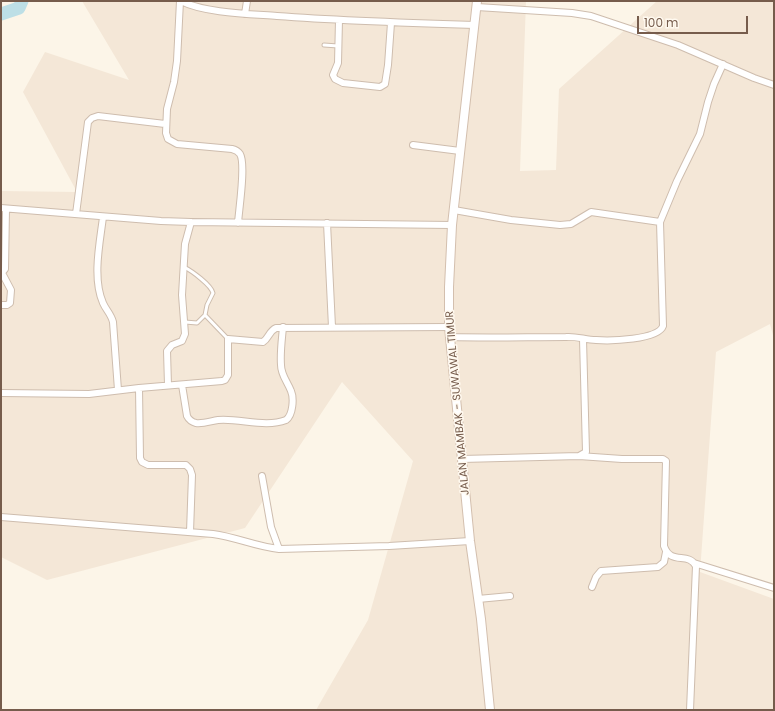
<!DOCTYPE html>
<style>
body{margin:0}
#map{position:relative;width:775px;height:711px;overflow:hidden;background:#fcf5e8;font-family:Poppins,sans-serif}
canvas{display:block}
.frame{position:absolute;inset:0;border:2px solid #765c4c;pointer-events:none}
.scale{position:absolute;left:637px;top:16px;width:111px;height:18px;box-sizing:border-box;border:2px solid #765c4c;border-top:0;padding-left:5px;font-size:12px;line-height:14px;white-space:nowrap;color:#765c4c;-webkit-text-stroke:3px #fff9ef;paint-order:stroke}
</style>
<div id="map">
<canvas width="775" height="711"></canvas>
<div class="frame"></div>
<div class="scale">100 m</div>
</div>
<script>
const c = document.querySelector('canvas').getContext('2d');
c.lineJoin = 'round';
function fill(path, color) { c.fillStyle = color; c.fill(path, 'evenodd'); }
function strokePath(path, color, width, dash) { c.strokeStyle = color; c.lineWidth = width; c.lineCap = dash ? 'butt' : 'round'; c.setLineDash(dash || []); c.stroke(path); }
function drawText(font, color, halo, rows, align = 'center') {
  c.font = font + ' Poppins,sans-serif'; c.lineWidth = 3; c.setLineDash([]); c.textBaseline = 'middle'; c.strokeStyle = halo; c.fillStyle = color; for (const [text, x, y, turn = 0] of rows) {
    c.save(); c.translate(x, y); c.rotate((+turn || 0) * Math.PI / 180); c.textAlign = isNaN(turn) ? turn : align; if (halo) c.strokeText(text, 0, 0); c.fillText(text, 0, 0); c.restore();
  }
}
const residential = new Path2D(`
 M 82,1 L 526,1 L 520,171 L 556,170 L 559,89 L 657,1 L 774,1 L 774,339 L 770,324 L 716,352 L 700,572 L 774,599 L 774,710 L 316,710 L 368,620 L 413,461 L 342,382 L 245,528 L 47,580 L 1,557 L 1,191 L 77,192 L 23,92 L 45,52 L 129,80 Z`);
const river = new Path2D(`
 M 1,14 L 19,8 L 22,1`);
const lane = new Path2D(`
 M 324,45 L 338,46
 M 184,267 C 192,271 211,285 213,293 L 207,305 L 205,315
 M 185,322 L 197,323 L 205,315 L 228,339`);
const street = new Path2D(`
 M 180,1 L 177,61 L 174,82 L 167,109 L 166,133 L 168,139 L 177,144 L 232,149 C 236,150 238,151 240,154 C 246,164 239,209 238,223
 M 181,1 C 204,13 251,14 277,16 C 343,21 409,23 475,25
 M 477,7 L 572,13 L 591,16 L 678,45 L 754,78 L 774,85
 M 245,14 L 247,1
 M 339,20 L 338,63 L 333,75 L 335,79 L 343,83 L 380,87 L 385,84 L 388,65 L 391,23
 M 413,145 L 460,151
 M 1,208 L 161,221 L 191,222 L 452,225
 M 454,210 L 511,220 L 560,225 L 571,224 L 591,212 L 660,222 L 677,181 L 700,134 L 708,102 L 714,84 L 723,64
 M 76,214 L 88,122 L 92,118 L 98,116 L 165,124
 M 103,217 C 100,242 92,278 103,303 C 106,310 111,314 113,322 L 118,390
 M 327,223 L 332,327
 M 1,274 L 5,269 L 6,209
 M 1,305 L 7,305 L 10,303 L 11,290 L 2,273
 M 450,337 C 489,338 527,337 566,337 C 576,336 586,340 596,340 C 610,341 658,340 663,326 L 660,222
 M 168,385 L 167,351 L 172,345 L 182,341 L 185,334 L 182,295 L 185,244 L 191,222
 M 182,385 L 187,416 C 189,420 192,422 196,423 C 203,424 211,421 218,420 C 240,418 265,428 286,420 C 293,415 294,398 291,391 C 287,381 281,375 281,365 C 280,352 282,339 283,327
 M 139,388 L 140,458 L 142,462 L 148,465 L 186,465 L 190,469 L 192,475 L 190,532
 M 1,393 L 89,394 L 139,388 L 222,381 L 225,380 L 228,375 L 228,339 L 263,342 C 269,338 269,331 276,328 L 449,327
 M 579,456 L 622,459 L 663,459 L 666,461 L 664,546 C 671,566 688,551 696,566 L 690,710
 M 462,459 L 579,456 L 586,452 L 583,339
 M 262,476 L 271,527 L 279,549
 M 1,517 L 213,534 C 236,537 257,547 279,549 L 389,546 L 470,541
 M 694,563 L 774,588
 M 592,587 L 596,577 L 601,571 L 658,567 L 664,562 L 666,552
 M 478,599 L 510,596`);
const secondary = new Path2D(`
 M 477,1 L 452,225 L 449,287 L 449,327 L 470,541 L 481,619 L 490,710`);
const streetNames = [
 ["JALAN MAMBAK - SUWAWAL TIMUR",458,403,-95]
];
fill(residential, '#f4e7d7');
strokePath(river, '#bddfe6', 13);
strokePath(lane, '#cebdae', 5);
strokePath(street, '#cebdae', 8);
strokePath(secondary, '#d3bfae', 10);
strokePath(lane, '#fff', 3);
strokePath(street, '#fff', 6);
strokePath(secondary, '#fff', 8);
drawText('11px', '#765c4c', '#fff9ef', streetNames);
</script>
